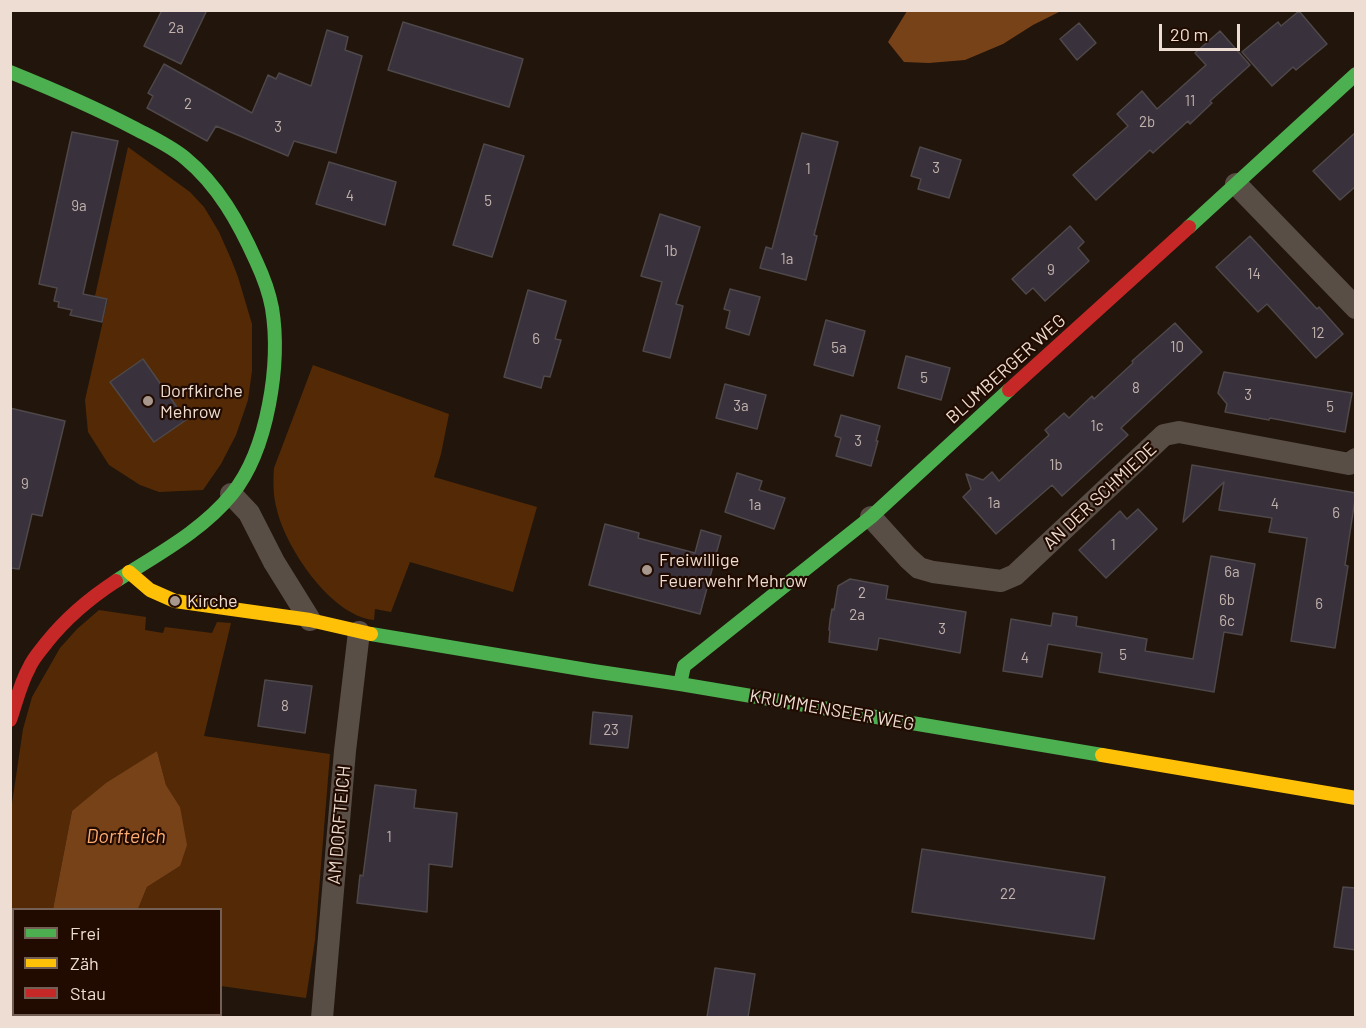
<!DOCTYPE html>
<meta charset="utf-8">
<style>
body{margin:0}
#map{position:relative;width:1366px;height:1028px;overflow:hidden;background:#22150c;font-family:Barlow,sans-serif}
canvas{display:block}
.frame{position:absolute;inset:0;border:12px solid #eeddd2;pointer-events:none}
.legend{position:absolute;left:12px;top:908px;width:210px;height:108px;box-sizing:border-box;background:#210b00;border:2px solid #735f54;margin:0;padding:8px 10px;list-style:none;font-size:18px;color:#eeddd2}
.legend li{display:flex;align-items:center;gap:12px;height:30px}
.legend b{width:30px;border:2px solid #735f54}
.scale{position:absolute;left:1159px;top:24px;width:81px;height:27px;box-sizing:border-box;border:3px solid #eeddd2;border-top:0;padding-left:8px;font-size:18px;line-height:21px;white-space:nowrap;color:#eeddd2;-webkit-text-stroke:4px #210b00;paint-order:stroke}
</style>
<div id="map">
<canvas width="1366" height="1028"></canvas>
<div class="frame"></div>
<ul class="legend">
<li><b style="height:8px;background:#4caf50"></b>Frei</li>
<li><b style="height:8px;background:#ffc107"></b>Zäh</li>
<li><b style="height:8px;background:#c62828"></b>Stau</li>
</ul>
<div class="scale">20 m</div>
</div>
<script>
const c = document.querySelector('canvas').getContext('2d');
c.lineJoin = 'round';
function fill(path, color) { c.fillStyle = color; c.fill(path, 'evenodd'); }
function strokePath(path, color, width, dash) { c.strokeStyle = color; c.lineWidth = width; c.lineCap = dash ? 'butt' : 'round'; c.setLineDash(dash || []); c.stroke(path); }
function drawText(font, color, halo, rows, align = 'center') {
  c.font = font + ' Barlow,sans-serif'; c.lineWidth = 4.5; c.setLineDash([]); c.textBaseline = 'middle'; c.strokeStyle = halo; c.fillStyle = color; for (const [text, x, y, turn = 0] of rows) {
    c.save(); c.translate(x, y); c.rotate((+turn || 0) * Math.PI / 180); c.textAlign = isNaN(turn) ? turn : align; if (halo) c.strokeText(text, 0, 0); c.fillText(text, 0, 0); c.restore();
  }
}
const green = new Path2D(`
 M 128,147 L 190,192 L 204,207 L 219,232 L 231,259 L 238,277 L 252,324 L 252,371 L 248,400 L 236,435 L 221,464 L 203,490 L 159,492 L 140,485 L 109,465 L 88,432 L 85,400 L 108,299 L 95,296 Z
 M 313,365 L 449,414 L 441,454 L 434,477 L 537,507 L 513,592 L 410,562 L 391,612 L 375,609 L 374,620 C 331,616 286,548 277,510 C 273,496 273,482 274,468 Z
 M 99,610 L 146,617 L 145,630 L 163,633 L 165,627 L 212,633 L 217,622 L 231,623 L 204,736 L 330,754 L 315,940 L 306,998 L 221,986 L 220,910 L 138,909 L 147,887 L 180,866 L 180,807 L 166,785 L 157,751 L 72,811 L 53,909 L 14,910 L 14,1014 L 33,1015 L 32,1017 L 11,1018 L 11,810 L 23,729 L 32,697 L 60,648 L 77,629 Z`);
const water = new Path2D(`
 M 907,11 L 907,10 L 1061,11 L 1033,25 L 1003,44 L 965,60 L 929,63 L 904,62 L 888,42 Z
 M 157,751 L 166,785 L 180,807 L 187,845 L 180,866 L 147,887 L 138,909 L 53,909 L 72,811 L 106,783 Z`);
const building = new Path2D(`
 M 162,10 L 207,10 L 181,64 L 144,46 Z
 M 1299,11 L 1327,44 L 1296,70 L 1293,67 L 1272,86 L 1242,52 L 1278,22 L 1281,26 Z
 M 403,22 L 523,59 L 509,107 L 388,70 Z
 M 1079,23 L 1096,43 L 1077,60 L 1060,39 Z
 M 327,30 L 348,37 L 345,50 L 362,56 L 336,153 L 294,141 L 288,156 L 216,126 L 207,141 L 147,108 L 153,96 L 148,93 L 164,64 L 252,113 L 268,75 L 276,79 L 279,73 L 311,86 Z
 M 1220,31 L 1250,65 L 1210,101 L 1212,103 L 1190,124 L 1188,121 L 1153,153 L 1150,150 L 1096,200 L 1073,175 L 1128,126 L 1117,114 L 1142,91 L 1157,109 L 1206,65 L 1195,53 Z
 M 72,132 L 118,141 L 83,294 L 107,299 L 102,322 L 70,315 L 72,310 L 58,307 L 59,302 L 54,301 L 57,288 L 39,284 Z
 M 1356,132 L 1356,186 L 1340,200 L 1313,171 Z
 M 802,133 L 838,142 L 814,235 L 817,236 L 806,280 L 760,268 L 766,247 L 772,249 Z
 M 484,144 L 524,156 L 492,257 L 453,245 Z
 M 920,147 L 961,160 L 949,198 L 918,189 L 921,179 L 911,176 Z
 M 329,162 L 396,182 L 385,225 L 316,204 Z
 M 660,214 L 700,227 L 676,304 L 683,306 L 670,358 L 643,351 L 662,282 L 641,276 Z
 M 1070,226 L 1084,242 L 1078,248 L 1089,261 L 1045,301 L 1033,288 L 1026,294 L 1012,279 Z
 M 1250,236 L 1317,309 L 1319,307 L 1343,334 L 1316,358 L 1267,304 L 1258,312 L 1216,267 Z
 M 730,289 L 760,297 L 749,335 L 726,328 L 730,311 L 724,309 Z
 M 528,290 L 566,301 L 555,339 L 561,340 L 550,377 L 544,376 L 541,388 L 504,377 Z
 M 826,320 L 865,331 L 853,376 L 814,365 Z
 M 1175,323 L 1202,352 L 1121,428 L 1128,435 L 1062,496 L 1052,485 L 996,534 L 963,497 L 971,489 L 966,474 L 983,480 L 992,472 L 999,481 L 1049,435 L 1045,430 L 1064,413 L 1069,418 L 1092,396 L 1094,399 L 1133,363 L 1132,361 Z
 M 906,356 L 950,368 L 941,400 L 898,388 Z
 M 143,359 L 186,420 L 154,442 L 110,382 Z
 M 1224,372 L 1352,393 L 1345,432 L 1270,418 L 1269,420 L 1225,412 L 1227,404 L 1218,393 Z
 M 725,384 L 766,395 L 757,429 L 716,418 Z
 M 10,408 L 65,421 L 42,516 L 32,514 L 19,569 L 10,568 Z
 M 841,415 L 880,426 L 876,441 L 878,441 L 871,466 L 836,456 L 841,438 L 835,436 Z
 M 1192,465 L 1356,493 L 1345,565 L 1348,566 L 1335,648 L 1291,641 L 1307,538 L 1269,532 L 1272,518 L 1219,510 L 1224,482 L 1183,522 Z
 M 737,473 L 762,481 L 759,490 L 785,498 L 774,529 L 725,512 Z
 M 1138,509 L 1157,529 L 1106,578 L 1079,550 L 1120,511 L 1127,519 Z
 M 605,524 L 639,533 L 638,538 L 695,553 L 701,530 L 721,536 L 700,614 L 589,585 Z
 M 1211,556 L 1255,564 L 1242,635 L 1224,632 L 1214,692 L 1099,672 L 1102,653 L 1048,644 L 1042,677 L 1003,671 L 1011,619 L 1051,626 L 1053,613 L 1077,617 L 1076,626 L 1147,639 L 1145,651 L 1193,659 Z
 M 850,579 L 888,586 L 886,599 L 966,612 L 960,653 L 879,638 L 877,650 L 829,642 L 830,631 L 829,630 L 830,620 L 832,609 L 834,610 L 838,586 Z
 M 265,680 L 312,686 L 305,733 L 258,726 Z
 M 593,712 L 632,716 L 628,748 L 590,744 Z
 M 375,785 L 416,790 L 414,808 L 457,813 L 452,867 L 429,864 L 427,912 L 357,903 L 360,875 L 363,876 Z
 M 922,849 L 1105,877 L 1094,939 L 912,912 Z
 M 1343,887 L 1356,888 L 1356,950 L 1334,947 Z
 M 715,968 L 755,974 L 748,1017 L 707,1017 Z`);
const street = new Path2D(`
 M 1236,184 L 1356,308
 M 231,494 L 249,513 L 274,562 L 310,620
 M 871,517 L 908,558 L 919,568 L 933,572 L 1001,581 L 1015,575 L 1164,435 L 1179,432 L 1349,464 L 1356,459
 M 322,1018 L 345,751 L 359,632`);
const fast = new Path2D(`
 M 10,72 C 52,89 94,107 134,128 C 151,137 169,145 185,158 C 218,185 239,223 256,261 C 263,276 269,292 272,308 C 281,363 268,450 232,494 C 201,532 156,555 116,581
 M 1189,227 L 1356,74
 M 371,634 L 593,671 L 680,684 L 1102,755
 M 680,684 L 684,666 L 871,517 L 1009,390`);
const slow = new Path2D(`
 M 129,572 L 150,590 L 175,601 L 310,620 L 371,634
 M 1102,755 L 1356,798`);
const jam = new Path2D(`
 M 1009,390 L 1189,227
 M 10,720 C 16,703 20,684 29,668 C 33,658 41,650 47,642 C 67,617 90,598 116,581`);
const markers = [
 [148,401,6,"#a7978d"],
 [647,570,6,"#a7978d"],
 [175,601,6,"#a7978d"]
];
const numberNames = [
 ["2a",176,28],
 ["11",1190,101],
 ["2",188,104],
 ["2b",1147,122],
 ["3",278,127],
 ["3",936,168],
 ["1",808,169],
 ["4",350,196],
 ["5",488,201],
 ["9a",79,206],
 ["1b",671,251],
 ["1a",787,259],
 ["9",1051,270],
 ["14",1254,274],
 ["12",1318,333],
 ["6",536,339],
 ["10",1177,347],
 ["5a",839,348],
 ["5",924,378],
 ["8",1136,388],
 ["3",1248,395],
 ["3a",741,406],
 ["5",1330,407],
 ["1c",1097,426],
 ["3",858,441],
 ["1b",1056,465],
 ["9",25,484],
 ["1a",994,503],
 ["4",1275,504],
 ["1a",755,505],
 ["6",1336,513],
 ["1",1113,545],
 ["6a",1232,572],
 ["2",862,593],
 ["6b",1227,600],
 ["6",1319,604],
 ["2a",857,615],
 ["6c",1227,621],
 ["3",942,629],
 ["5",1123,655],
 ["4",1025,658],
 ["8",285,706],
 ["23",611,730],
 ["1",389,837],
 ["22",1008,894]
];
const streetNames = [
 ["BLUMBERGER WEG",1006,369,-42],
 ["AN DER SCHMIEDE",1100,496,-43],
 ["KRUMMENSEER WEG",832,710,10],
 ["AM DORFTEICH",339,825,-85]
];
const poiNames = [
 ["Dorfkirche",160,391],
 ["Mehrow",160,412],
 ["Freiwillige",659,560],
 ["Feuerwehr Mehrow",659,581],
 ["Kirche",187,601]
];
const waterNames = [
 ["Dorfteich",126,836]
];
fill(green, '#532a05');
fill(water, '#784219');
fill(building, '#39313b');
strokePath(building, '#4e484a', 1.5);
strokePath(street, '#594e46', 22);
strokePath(fast, '#4caf50', 14);
strokePath(slow, '#ffc107', 14);
strokePath(jam, '#c62828', 14);
for (const [x, y, r, color] of markers) { const dot = new Path2D(); dot.arc(x, y, r, 0, 2 * Math.PI); c.fillStyle = color; c.fill(dot); strokePath(dot, '#210b00', 2); }
drawText('15px', '#c1b2ac', null, numberNames);
drawText('18px', '#eeddd2', '#210b00', streetNames);
drawText('18px', '#eeddd2', '#210b00', poiNames, 'left');
drawText('italic 20px', '#ffac73', '#210b00', waterNames);
</script>
